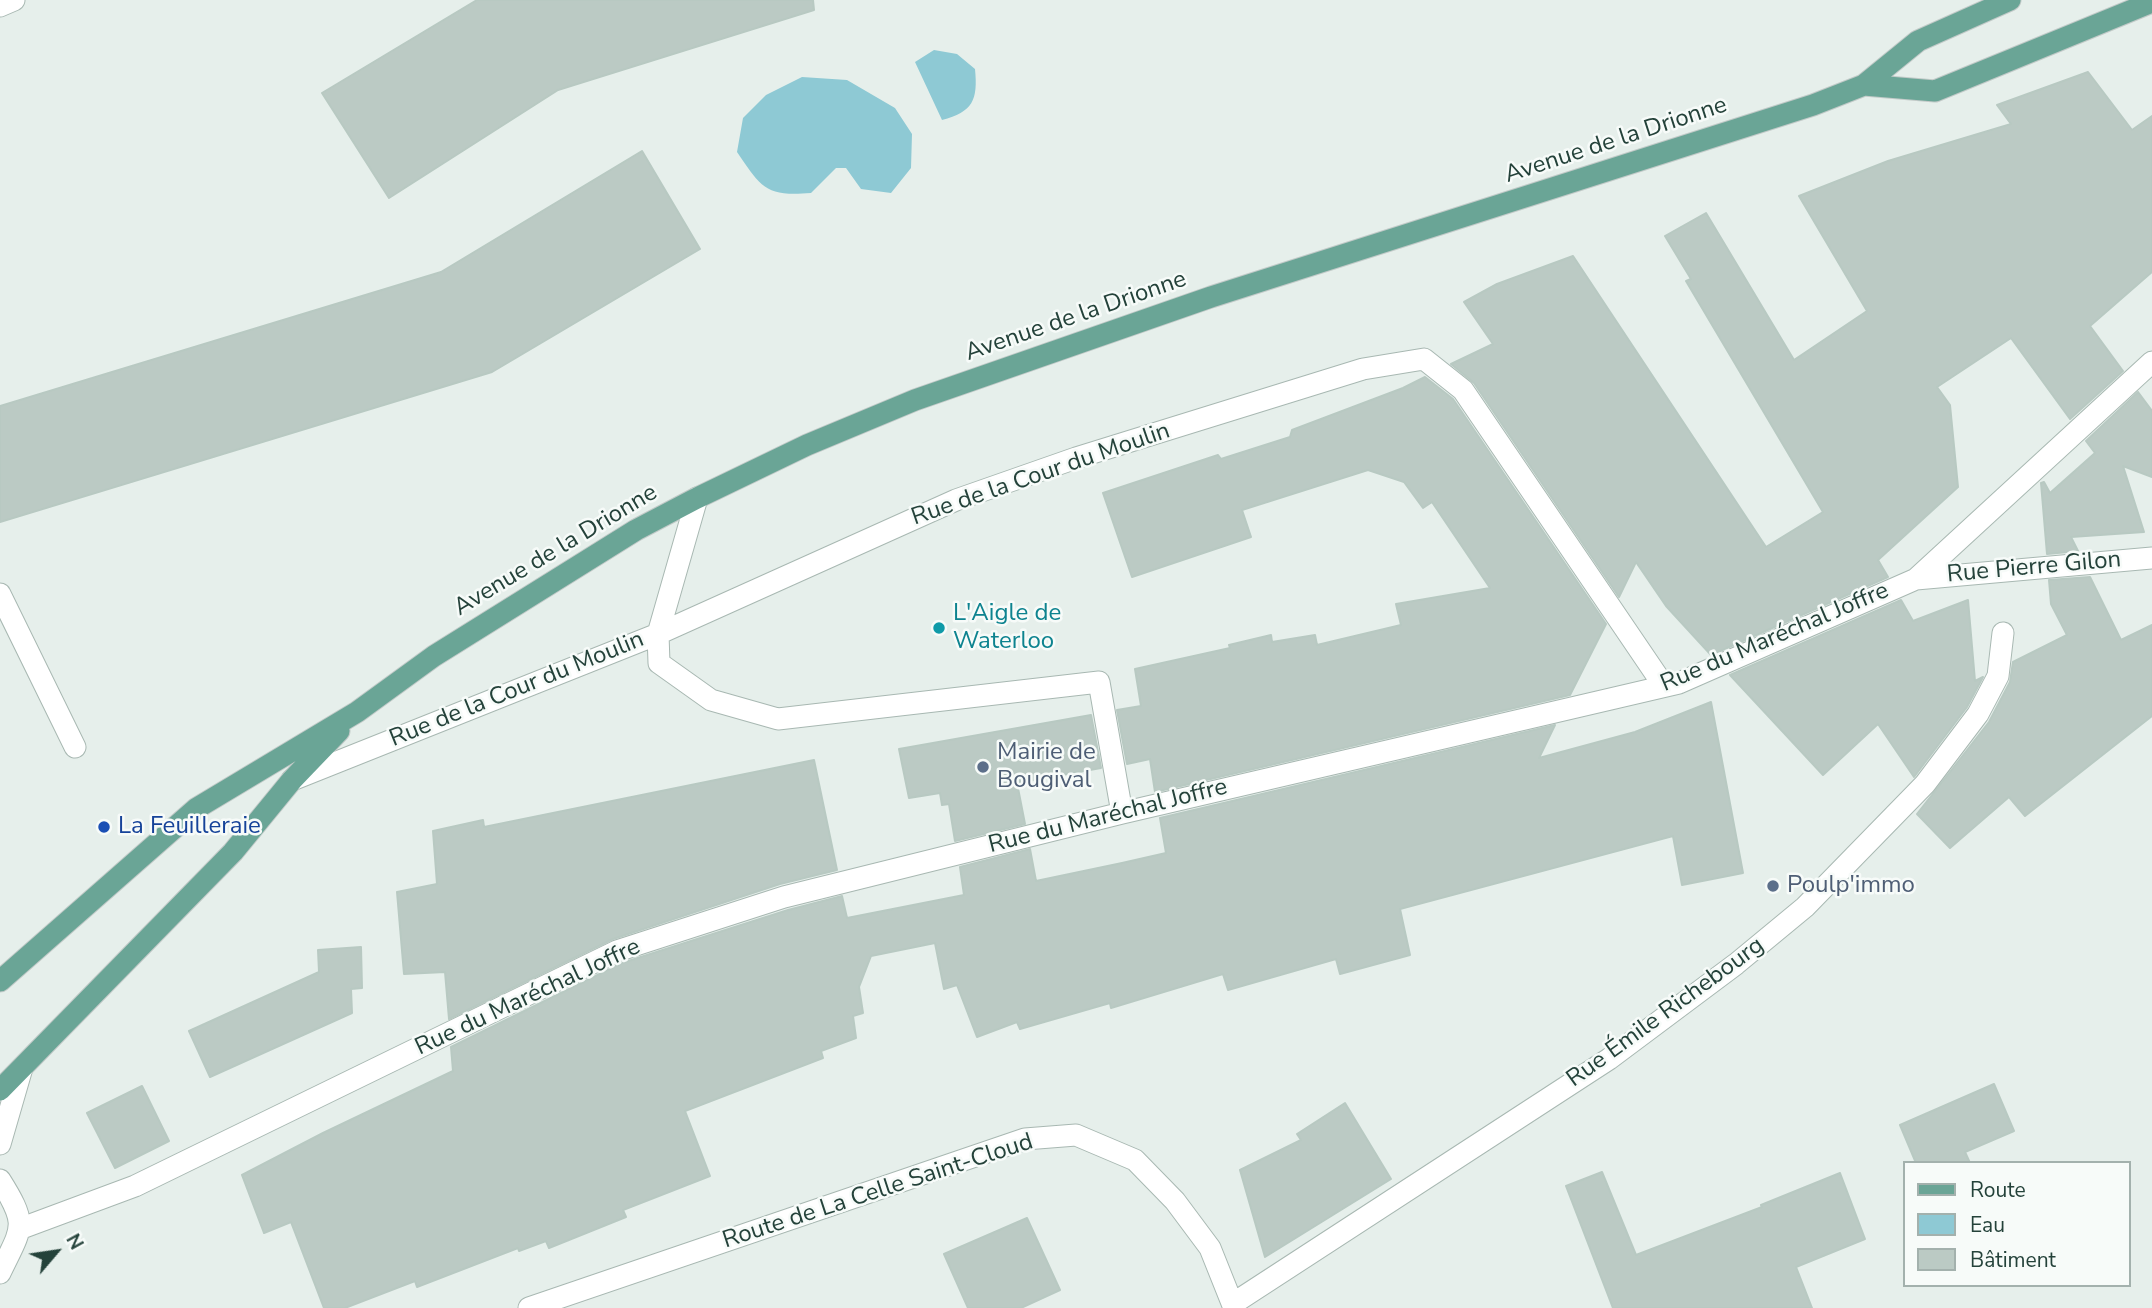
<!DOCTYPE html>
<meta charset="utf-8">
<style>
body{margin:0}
#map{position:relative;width:2152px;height:1308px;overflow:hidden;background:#e6efeb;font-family:"Nunito Sans",sans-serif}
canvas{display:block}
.legend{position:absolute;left:1903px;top:1161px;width:228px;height:126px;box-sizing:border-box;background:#f7fbf9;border:2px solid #a3b1ad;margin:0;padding:9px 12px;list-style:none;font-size:21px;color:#24423a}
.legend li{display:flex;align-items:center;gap:14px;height:35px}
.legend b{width:35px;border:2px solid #a3b1ad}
.north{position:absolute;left:21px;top:1217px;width:70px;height:70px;-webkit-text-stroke:5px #f7fbf9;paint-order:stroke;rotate:61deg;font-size:19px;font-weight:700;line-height:28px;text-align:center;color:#24423a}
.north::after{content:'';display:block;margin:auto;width:24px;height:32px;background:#24423a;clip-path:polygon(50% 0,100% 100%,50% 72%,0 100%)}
</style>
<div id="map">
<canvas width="2152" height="1308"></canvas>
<ul class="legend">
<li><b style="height:9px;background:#6aa596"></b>Route</li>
<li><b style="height:19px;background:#8ec9d4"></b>Eau</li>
<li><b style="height:19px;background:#bbcac4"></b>Bâtiment</li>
</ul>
<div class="north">N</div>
</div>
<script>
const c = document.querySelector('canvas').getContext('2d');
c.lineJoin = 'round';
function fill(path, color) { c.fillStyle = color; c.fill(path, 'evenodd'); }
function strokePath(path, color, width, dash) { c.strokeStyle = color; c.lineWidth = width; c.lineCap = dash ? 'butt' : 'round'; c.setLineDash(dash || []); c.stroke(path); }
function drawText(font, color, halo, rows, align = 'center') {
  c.font = font + ' "Nunito Sans",sans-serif'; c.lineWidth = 5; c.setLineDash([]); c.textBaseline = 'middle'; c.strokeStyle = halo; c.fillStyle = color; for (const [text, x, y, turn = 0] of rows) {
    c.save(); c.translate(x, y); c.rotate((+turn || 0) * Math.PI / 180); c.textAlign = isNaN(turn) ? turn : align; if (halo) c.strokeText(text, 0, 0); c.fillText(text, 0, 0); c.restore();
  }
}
const water = new Path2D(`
 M 934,50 L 957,54 L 975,69 C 978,100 973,112 942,120 L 915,62 Z
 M 802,77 L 847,80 L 895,108 L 912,134 L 911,168 L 891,193 L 861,189 L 846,168 L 836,168 L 811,193 C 765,197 761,187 737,152 L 743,118 L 766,95 Z`);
const building = new Path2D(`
 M 477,0 L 813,0 L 814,10 L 558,90 L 389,198 L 322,93 Z
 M 2088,72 L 2132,130 L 2152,116 L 2152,272 L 2090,326 L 2123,371 L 2070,419 L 2011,338 L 1937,387 L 1950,405 L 1958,487 L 1878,560 L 1888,577 L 1711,655 L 1666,606 L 1636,562 L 1619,597 L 1474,383 L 1451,364 L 1493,344 L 1464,302 L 1497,284 L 1573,256 L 1766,547 L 1823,512 L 1686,281 L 1691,279 L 1665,236 L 1706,213 L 1794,360 L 1867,311 L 1799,196 L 1888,161 L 2011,124 L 1997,105 Z
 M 642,151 L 700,249 L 492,372 L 0,522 L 0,406 L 441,272 Z
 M 1425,377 L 1453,399 L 1606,624 L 1570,695 L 1155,792 L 1150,759 L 1127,764 L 1117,710 L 1141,706 L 1135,669 L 1230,648 L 1229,645 L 1271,635 L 1272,642 L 1315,635 L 1317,645 L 1401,625 L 1396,604 L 1490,588 L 1432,502 L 1423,508 L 1404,482 L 1368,470 L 1242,510 L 1251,537 L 1132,577 L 1103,493 L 1218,455 L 1221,459 L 1290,437 L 1292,430 L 1403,388 Z
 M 2138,392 L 2152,411 L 2152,477 L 2123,466 L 2144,532 L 2071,537 L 2078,551 L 2047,554 L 2041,483 L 2044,482 L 2050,493 L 2095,453 L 2086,441 Z
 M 2090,577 L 2121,640 L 2152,625 L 2152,716 L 2025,816 L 2009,797 L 1950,848 L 1917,814 L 1989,722 L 2010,682 L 2013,662 L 2067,635 L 2051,604 L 2049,580 Z
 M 1901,600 L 1913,621 L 1968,600 L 1975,681 L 1983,677 L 1967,707 L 1914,777 L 1878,724 L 1823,775 L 1730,675 Z
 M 1711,702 L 1743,873 L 1682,885 L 1673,836 L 1400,909 L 1410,955 L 1340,974 L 1336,959 L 1228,990 L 1223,974 L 1111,1008 L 1110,1003 L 1020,1029 L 1017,1022 L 977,1037 L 957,985 L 944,989 L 935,943 L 871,956 L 859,987 L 863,1013 L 853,1016 L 856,1038 L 821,1051 L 823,1058 L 685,1111 L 710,1176 L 623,1210 L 626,1217 L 549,1248 L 546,1241 L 519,1251 L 518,1248 L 417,1287 L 415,1281 L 345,1308 L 324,1308 L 291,1222 L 264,1233 L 242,1175 L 323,1133 L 453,1071 L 451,1047 L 622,963 L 788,910 L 842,896 L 847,918 L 964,895 L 960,867 L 1030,849 L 1036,881 L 1122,863 L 1166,853 L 1160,818 L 1555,725 L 1539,758 L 1635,732 Z
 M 1091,715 L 1101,768 L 1017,783 L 1025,824 L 955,841 L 949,804 L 942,805 L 940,793 L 909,798 L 899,749 Z
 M 814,760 L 837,870 L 780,884 L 613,939 L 449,1019 L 445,972 L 404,974 L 397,892 L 437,884 L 433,831 L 483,820 L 484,827 Z
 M 361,947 L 362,988 L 351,989 L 352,1013 L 210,1077 L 189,1031 L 319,972 L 318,950 Z
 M 1994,1084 L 2014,1131 L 1965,1152 L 1970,1163 L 1916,1163 L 1900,1125 Z
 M 142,1086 L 169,1141 L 115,1168 L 87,1113 Z
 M 1345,1103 L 1391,1179 L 1265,1257 L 1240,1170 L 1301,1140 L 1297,1134 Z
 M 1602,1172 L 1636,1255 L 1762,1207 L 1761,1205 L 1840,1173 L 1865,1239 L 1796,1267 L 1812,1308 L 1613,1308 L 1566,1186 Z
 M 1027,1218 L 1060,1290 L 1021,1308 L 968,1308 L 944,1254 Z`);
const minor = new Path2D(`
 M 0,6 L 14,0
 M 697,498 L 658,634 L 659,663 L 711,700 L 778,719 L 1099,682 L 1122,813
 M 1916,579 L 2152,558
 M 0,594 L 75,747
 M 292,780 L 658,634 L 956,500 L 1076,458 L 1363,369 L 1424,359 L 1463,390 L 1664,686
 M 0,1144 L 22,1068
 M 0,1180 C 29,1226 22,1227 0,1273
 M 22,1228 L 135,1186 L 617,951 L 784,897 L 1122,813 L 1679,683 L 1916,579 L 2152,362
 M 1234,1303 L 1609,1059 L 1736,964 L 1805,907 L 1925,784 L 1978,714 L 1998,676 L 2003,633
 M 529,1308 L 1025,1139 L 1076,1135 L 1135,1160 L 1175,1201 L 1210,1248 L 1234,1308`);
const major = new Path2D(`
 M 1864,85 L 1935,91 L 2152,2
 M 0,981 L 197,808 L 357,712 L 434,656 L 636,530 L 697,498 L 807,445 L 915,400 L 1211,297 L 1813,105 L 1864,85 L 1918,41 L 2010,0
 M 0,1090 L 233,852 L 292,780 L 339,731`);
const markers = [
 [939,628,7,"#0f9aa8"],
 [983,767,7,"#5c6f8a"],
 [104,827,7,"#1a4fb4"],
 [1773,886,7,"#5c6f8a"]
];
const streetNames = [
 ["Avenue de la Drionne",1616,141,-18],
 ["Avenue de la Drionne",1076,317,-19],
 ["Rue de la Cour du Moulin",1041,475,-19],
 ["Avenue de la Drionne",556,551,-31],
 ["Rue Pierre Gilon",2034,568,-5],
 ["Rue du Maréchal Joffre",1775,638,-23],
 ["Rue de la Cour du Moulin",517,690,-22],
 ["Rue du Maréchal Joffre",1108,817,-14],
 ["Rue du Maréchal Joffre",528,998,-25],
 ["Rue Émile Richebourg",1666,1013,-36],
 ["Route de La Celle Saint-Cloud",878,1192,-18]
];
const cultureNames = [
 ["L'Aigle de",953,614],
 ["Waterloo",953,642]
];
const serviceNames = [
 ["Mairie de",997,753],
 ["Bougival",997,781],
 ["Poulp'immo",1787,886]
];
const transitNames = [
 ["La Feuilleraie",118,827]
];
fill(water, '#8ec9d4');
fill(building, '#bbcac4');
strokePath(building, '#b8c9c2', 2);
strokePath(minor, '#a8b8b2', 23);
strokePath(major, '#c2cac8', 23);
strokePath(minor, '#fff', 21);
strokePath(major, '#6aa596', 21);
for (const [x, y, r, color] of markers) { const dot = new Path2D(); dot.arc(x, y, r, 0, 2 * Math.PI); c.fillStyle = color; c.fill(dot); strokePath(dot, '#f7fbf9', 2.5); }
drawText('24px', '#24423a', '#f7fbf9', streetNames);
drawText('24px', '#0d838f', '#f7fbf9', cultureNames, 'left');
drawText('24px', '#4e5e75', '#f7fbf9', serviceNames, 'left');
drawText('24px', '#164399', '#f7fbf9', transitNames, 'left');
</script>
